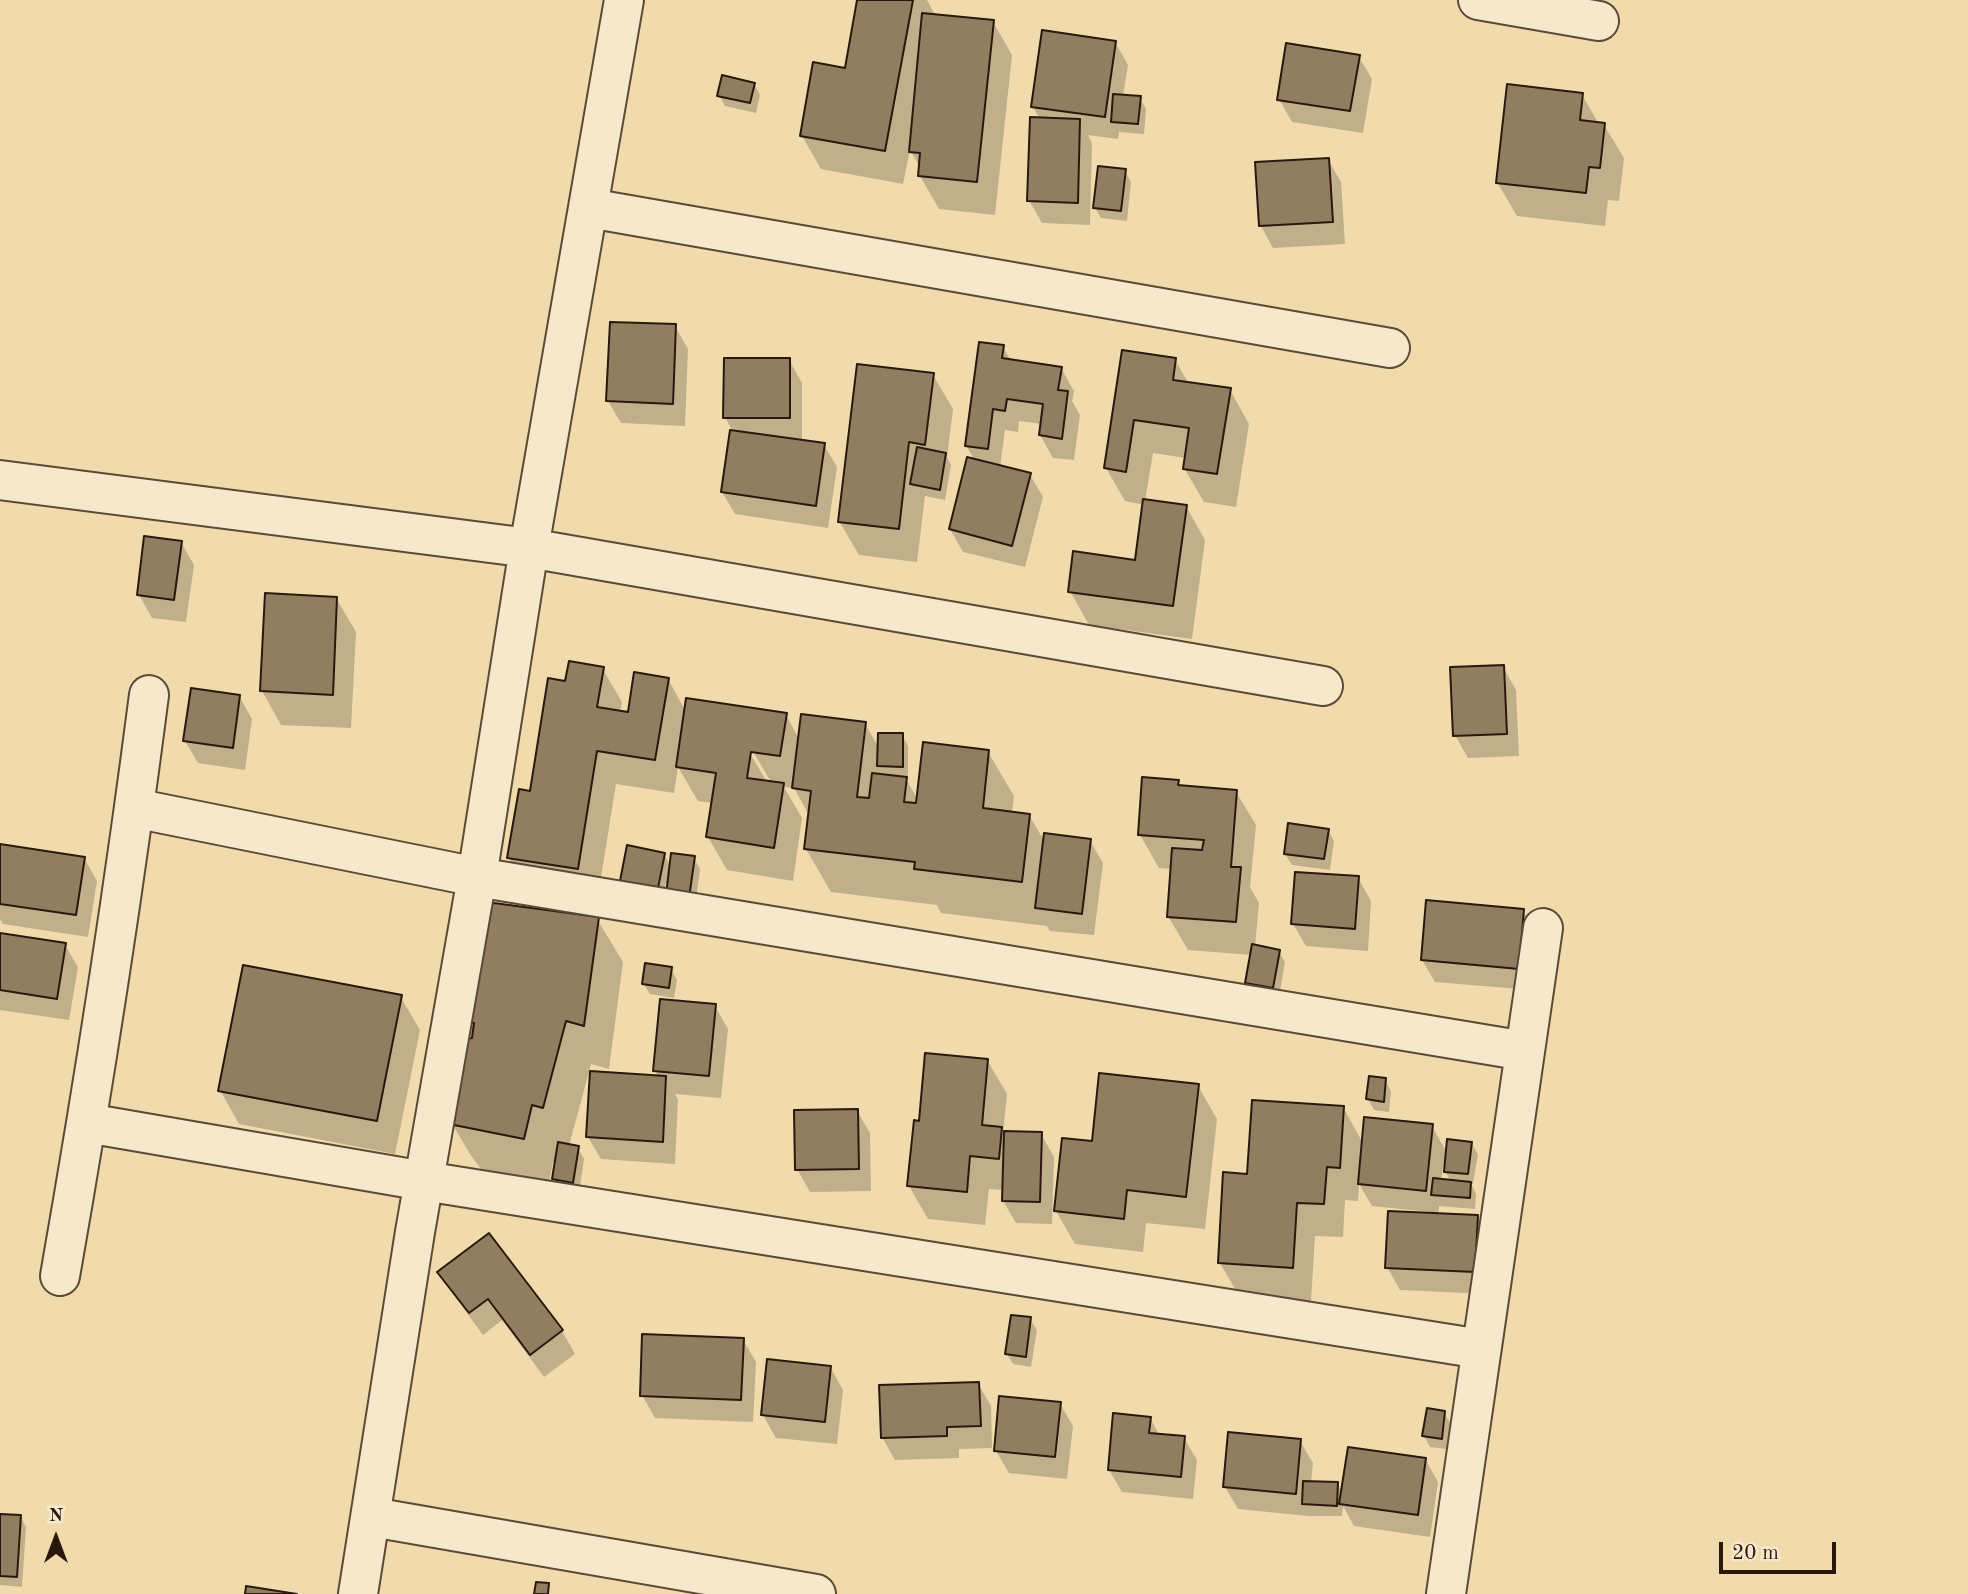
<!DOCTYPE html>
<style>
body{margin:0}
#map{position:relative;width:1968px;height:1594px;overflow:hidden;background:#f1dbad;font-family:"Old Standard TT",serif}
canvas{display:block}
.north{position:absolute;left:21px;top:1503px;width:70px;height:70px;-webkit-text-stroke:5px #f6e8ca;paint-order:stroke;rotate:0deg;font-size:19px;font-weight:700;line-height:28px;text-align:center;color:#29190d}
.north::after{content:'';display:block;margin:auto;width:24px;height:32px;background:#29190d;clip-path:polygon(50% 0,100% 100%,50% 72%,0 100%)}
.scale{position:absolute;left:1719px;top:1542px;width:117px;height:32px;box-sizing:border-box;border:4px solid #29190d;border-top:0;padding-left:9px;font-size:21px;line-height:24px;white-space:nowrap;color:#29190d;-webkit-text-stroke:5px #f6e8ca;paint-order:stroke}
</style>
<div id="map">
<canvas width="1968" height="1594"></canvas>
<div class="north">N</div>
<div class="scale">20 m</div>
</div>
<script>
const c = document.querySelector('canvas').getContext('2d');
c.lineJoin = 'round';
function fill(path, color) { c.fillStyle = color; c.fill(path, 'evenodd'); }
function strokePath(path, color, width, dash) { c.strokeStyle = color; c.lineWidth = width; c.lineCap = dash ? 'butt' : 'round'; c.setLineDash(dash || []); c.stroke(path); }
const shadow = new Path2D(`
 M 859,0 L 927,0 L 935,15 L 993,22 L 1012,55 L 995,215 L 939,209 L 920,176 L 921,169 L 910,150 L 903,184 L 821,169 L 802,136 L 847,70 Z
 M 1115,42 L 1128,65 L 1123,96 L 1140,98 L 1146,109 L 1144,134 L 1119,132 L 1118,139 L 1088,135 L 1092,143 L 1090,225 L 1042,223 L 1029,200 L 1040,119 L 1033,107 Z
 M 1359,57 L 1372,79 L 1363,133 L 1292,122 L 1279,99 Z
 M 754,84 L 760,95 L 756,113 L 725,106 L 719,95 Z
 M 1582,95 L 1599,124 L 1604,125 L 1624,158 L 1619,201 L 1608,200 L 1605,226 L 1517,216 L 1497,182 Z
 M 1328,160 L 1341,182 L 1345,244 L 1273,248 L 1261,226 Z
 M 1125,171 L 1131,182 L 1127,221 L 1101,218 L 1095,208 Z
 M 675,326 L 688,349 L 685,426 L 621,423 L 608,401 Z
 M 1003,347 L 1011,361 L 1061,368 L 1074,391 L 1072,401 L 1080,415 L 1074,460 L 1053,458 L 1040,435 L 1042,424 L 1019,421 L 1018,432 L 1005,430 L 1000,467 L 1030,475 L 1043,497 L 1025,567 L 963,552 L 950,529 L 975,461 L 966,445 Z
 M 1124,352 L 1175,360 L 1189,384 L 1230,390 L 1249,424 L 1236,507 L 1204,502 L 1184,468 L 1186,458 L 1153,453 L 1145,501 L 1186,506 L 1205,540 L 1192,639 L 1089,625 L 1070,591 L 1137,562 L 1144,505 L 1125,501 L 1106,468 Z
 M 789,360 L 802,383 L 802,442 L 824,445 L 837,467 L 828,528 L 735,514 L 722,492 L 732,430 L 725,417 Z
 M 933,375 L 953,409 L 947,457 L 951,465 L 945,500 L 925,496 L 917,562 L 859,555 L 839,521 Z
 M 181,542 L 194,565 L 186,622 L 152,618 L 139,595 Z
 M 336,598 L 356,632 L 351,728 L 281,725 L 262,691 Z
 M 1503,667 L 1516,690 L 1519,756 L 1468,758 L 1455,735 Z
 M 602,668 L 622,702 L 620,712 L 629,714 L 668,679 L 686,712 L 786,715 L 799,739 L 865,724 L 879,748 L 902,735 L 908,746 L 908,777 L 905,777 L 918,800 L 988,752 L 1014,796 L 1012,813 L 1029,815 L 1045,842 L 1090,841 L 1103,863 L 1094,935 L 1050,931 L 1047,926 L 941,913 L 937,905 L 831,892 L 806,849 L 809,815 L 794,788 L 784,787 L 802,818 L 793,881 L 727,870 L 708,837 L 713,803 L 698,801 L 678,767 L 674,793 L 616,784 L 597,902 L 529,891 L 509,858 L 567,683 ZM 748,743 L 771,782 L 767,782 L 745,745 Z
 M 239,696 L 252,719 L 245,770 L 198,763 L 185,741 Z
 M 1178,781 L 1181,787 L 1236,792 L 1256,825 L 1250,887 L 1259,903 L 1255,947 L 1279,951 L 1285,962 L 1279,998 L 1253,993 L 1247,983 L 1252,955 L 1188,950 L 1168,916 L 1172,869 L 1159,868 L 1140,835 Z
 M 1328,830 L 1334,841 L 1330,870 L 1292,865 L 1285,854 Z
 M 0,845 L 84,858 L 97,881 L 88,937 L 3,924 L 0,919 Z
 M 664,854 L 671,867 L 694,858 L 700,869 L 695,908 L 669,883 L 666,883 L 662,903 L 627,896 Z
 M 1358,878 L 1371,901 L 1368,951 L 1306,946 L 1293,924 Z
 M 1523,911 L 1536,933 L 1531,990 L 1435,982 L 1422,960 Z
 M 597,919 L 623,962 L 609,1069 L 591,1064 L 569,1146 L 578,1148 L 584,1159 L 579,1193 L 560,1189 L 553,1179 L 556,1163 L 553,1162 L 549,1182 L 481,1169 L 470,1154 L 444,1110 L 473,1040 L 462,1021 Z
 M 0,935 L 65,945 L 78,967 L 69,1020 L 0,1010 Z
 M 671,969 L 677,980 L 674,998 L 650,994 L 643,983 Z
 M 400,996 L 420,1030 L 395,1154 L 239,1124 L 220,1090 Z
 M 715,1006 L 728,1029 L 721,1098 L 675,1094 L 678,1100 L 675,1164 L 601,1159 L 588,1137 L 659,1077 L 655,1071 Z
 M 987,1060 L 1007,1094 L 1003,1133 L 1041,1134 L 1054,1157 L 1052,1224 L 1016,1223 L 1003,1201 L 1004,1190 L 989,1189 L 985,1225 L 928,1219 L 909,1186 Z
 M 1385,1080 L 1391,1091 L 1389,1112 L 1374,1110 L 1368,1099 Z
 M 1198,1086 L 1217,1119 L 1205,1229 L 1146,1223 L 1143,1252 L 1075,1244 L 1056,1211 L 1093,1143 Z
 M 1343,1107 L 1363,1143 L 1432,1126 L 1447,1153 L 1471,1143 L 1478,1154 L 1473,1184 L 1471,1184 L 1476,1194 L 1475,1209 L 1439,1206 L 1438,1215 L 1477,1217 L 1490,1240 L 1487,1294 L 1400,1290 L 1387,1267 L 1429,1212 L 1372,1206 L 1359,1184 L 1358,1201 L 1345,1200 L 1343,1237 L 1315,1236 L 1311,1301 L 1239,1296 L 1220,1263 L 1249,1175 ZM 1443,1167 L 1451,1182 L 1441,1181 Z
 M 857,1111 L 870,1133 L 871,1191 L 810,1192 L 797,1169 Z
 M 489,1236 L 562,1331 L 575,1354 L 544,1377 L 502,1320 L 483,1335 L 453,1294 L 440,1272 Z
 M 1030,1319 L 1037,1330 L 1031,1367 L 1013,1364 L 1007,1354 Z
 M 743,1340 L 756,1362 L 753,1422 L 655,1418 L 642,1395 Z
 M 830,1367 L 843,1390 L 837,1444 L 776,1438 L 763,1415 Z
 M 978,1384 L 991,1406 L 992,1448 L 959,1449 L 959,1458 L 895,1460 L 882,1437 Z
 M 1060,1404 L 1073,1426 L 1067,1479 L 1009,1473 L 996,1451 Z
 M 1444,1413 L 1451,1424 L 1447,1449 L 1430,1447 L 1424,1436 Z
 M 1150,1418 L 1160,1436 L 1184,1438 L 1197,1460 L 1193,1499 L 1122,1492 L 1109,1470 Z
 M 1300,1441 L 1313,1463 L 1311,1483 L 1337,1484 L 1343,1493 L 1425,1459 L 1438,1482 L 1430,1537 L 1354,1526 L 1343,1506 L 1342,1516 L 1308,1516 L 1238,1509 L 1225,1487 Z
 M 0,1515 L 20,1516 L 26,1527 L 22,1587 L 0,1585 Z`);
const building = new Path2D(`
 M 857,0 L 913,0 L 885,151 L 800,136 L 813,62 L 845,68 Z
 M 922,13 L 994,20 L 977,182 L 918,176 L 920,153 L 909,152 Z
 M 1042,30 L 1116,41 L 1105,117 L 1031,107 Z
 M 1286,43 L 1360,55 L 1350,111 L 1277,100 Z
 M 722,75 L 755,83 L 750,103 L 717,96 Z
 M 1507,84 L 1583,93 L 1580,120 L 1605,123 L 1600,168 L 1589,167 L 1586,193 L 1496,183 Z
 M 1113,94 L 1141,96 L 1138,124 L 1111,122 Z
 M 1030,117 L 1080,119 L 1078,203 L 1027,201 Z
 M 1329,158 L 1333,222 L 1259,226 L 1255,162 Z
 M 1098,166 L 1126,169 L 1121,211 L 1093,208 Z
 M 610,322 L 676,324 L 673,404 L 606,401 Z
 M 979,342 L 1004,345 L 1002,358 L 1062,367 L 1058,390 L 1068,391 L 1062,439 L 1039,435 L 1043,404 L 1007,399 L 1005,411 L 993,409 L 988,449 L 965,446 Z
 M 1122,350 L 1176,358 L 1173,380 L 1231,388 L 1217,474 L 1183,469 L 1189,428 L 1134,420 L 1126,472 L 1104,468 Z
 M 724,358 L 790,358 L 790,418 L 723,418 Z
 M 857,364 L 934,373 L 925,445 L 909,442 L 899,529 L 838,522 Z
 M 730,430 L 825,443 L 816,506 L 721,492 Z
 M 917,447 L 946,453 L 940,490 L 910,484 Z
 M 967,457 L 1031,473 L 1012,546 L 949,529 Z
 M 1143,499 L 1187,505 L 1173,606 L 1068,592 L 1073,551 L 1135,560 Z
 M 144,536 L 182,541 L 174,600 L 137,595 Z
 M 265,593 L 337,597 L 333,695 L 260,691 Z
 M 569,661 L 604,667 L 597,707 L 628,712 L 634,672 L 669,678 L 655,760 L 597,751 L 578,869 L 507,858 L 519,789 L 530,791 L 548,678 L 565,681 Z
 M 1504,665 L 1507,734 L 1453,736 L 1450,667 Z
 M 191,688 L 240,695 L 233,748 L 183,741 Z
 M 686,698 L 787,713 L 780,756 L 751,752 L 747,778 L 784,783 L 774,848 L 706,837 L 716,773 L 676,767 Z
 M 801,714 L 866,722 L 857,797 L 869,798 L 872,773 L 907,777 L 904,802 L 916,803 L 923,742 L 989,750 L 983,808 L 1030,814 L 1022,882 L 914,869 L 915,862 L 804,849 L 811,791 L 792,788 Z
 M 878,733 L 903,733 L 903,767 L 877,766 Z
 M 1142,777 L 1179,780 L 1178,785 L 1237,790 L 1231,867 L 1241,867 L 1236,922 L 1167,917 L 1172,848 L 1202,850 L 1204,840 L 1138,835 Z
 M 1288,823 L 1329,829 L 1324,859 L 1284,854 Z
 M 1044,833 L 1091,839 L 1082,914 L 1035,908 Z
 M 0,844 L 85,857 L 76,915 L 0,904 Z
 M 627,845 L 665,853 L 657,893 L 619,886 Z
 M 671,853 L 695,856 L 689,898 L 666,895 Z
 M 1295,872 L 1359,876 L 1355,929 L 1291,924 Z
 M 1426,900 L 1524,909 L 1519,969 L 1421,960 Z
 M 494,903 L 599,917 L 584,1026 L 566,1021 L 543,1108 L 532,1105 L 524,1139 L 454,1125 L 442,1110 L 461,1039 L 472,1038 L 474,1023 L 460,1021 L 478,911 Z
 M 0,933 L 66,943 L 57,999 L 0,990 Z
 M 1252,944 L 1280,950 L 1273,988 L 1245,983 Z
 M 645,963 L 672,967 L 669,988 L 642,984 Z
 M 243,965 L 402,995 L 377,1121 L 218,1091 Z
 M 660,999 L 716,1004 L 709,1076 L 653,1071 Z
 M 925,1053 L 988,1059 L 982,1125 L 1002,1127 L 999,1159 L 970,1156 L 967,1192 L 907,1186 L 914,1120 L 919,1121 Z
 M 590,1071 L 666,1076 L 663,1142 L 586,1137 Z
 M 1099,1073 L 1199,1084 L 1186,1197 L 1127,1190 L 1124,1219 L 1054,1211 L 1062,1138 L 1092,1141 Z
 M 1369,1076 L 1386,1078 L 1384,1102 L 1366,1099 Z
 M 1252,1100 L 1344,1106 L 1340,1168 L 1327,1167 L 1324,1204 L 1297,1203 L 1293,1268 L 1218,1263 L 1223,1172 L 1247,1174 Z
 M 858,1109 L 859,1169 L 795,1170 L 794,1110 Z
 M 1364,1117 L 1433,1124 L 1426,1191 L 1358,1184 Z
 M 1004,1131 L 1042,1132 L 1040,1202 L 1002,1201 Z
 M 1447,1139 L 1472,1142 L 1468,1174 L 1444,1172 Z
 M 558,1142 L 579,1146 L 573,1183 L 552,1179 Z
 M 1433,1178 L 1471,1182 L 1470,1198 L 1431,1195 Z
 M 1388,1211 L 1478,1215 L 1475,1272 L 1385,1268 Z
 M 489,1233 L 563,1330 L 530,1355 L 488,1299 L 469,1313 L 437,1272 Z
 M 1011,1315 L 1031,1317 L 1026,1357 L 1005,1354 Z
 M 642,1334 L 744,1338 L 741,1400 L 640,1396 Z
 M 767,1359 L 831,1366 L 825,1422 L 761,1415 Z
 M 979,1382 L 981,1426 L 947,1427 L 947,1436 L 881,1438 L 879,1385 Z
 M 999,1396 L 1061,1402 L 1055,1457 L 994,1451 Z
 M 1427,1408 L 1445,1411 L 1442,1439 L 1422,1436 Z
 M 1113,1413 L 1151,1417 L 1149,1433 L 1185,1436 L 1181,1477 L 1108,1470 Z
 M 1228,1432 L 1301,1439 L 1296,1494 L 1223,1487 Z
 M 1348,1447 L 1426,1458 L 1418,1515 L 1339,1504 Z
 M 1303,1481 L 1338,1482 L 1337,1506 L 1302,1504 Z
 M 0,1514 L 21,1515 L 17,1577 L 0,1576 Z
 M 536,1582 L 549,1583 L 548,1594 L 534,1594 Z
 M 246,1586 L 297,1594 L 245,1594 Z`);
const minor = new Path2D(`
 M 1478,0 L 1599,21
 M 589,208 L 1390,348
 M 0,480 L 529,548 L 1323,686
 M 134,808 L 477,877 L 1525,1051
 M 87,1123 L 424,1181 L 1481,1349
 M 60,1276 C 94,1083 124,889 149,695
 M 372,1517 L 816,1594
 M 358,1594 L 415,1232 L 477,877 L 529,548 L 624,0
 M 1446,1594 L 1543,928`);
fill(shadow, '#0003');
fill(building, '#917e60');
strokePath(building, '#29190d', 2);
strokePath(minor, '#5b4a35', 42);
strokePath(minor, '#f6e8ca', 38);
</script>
